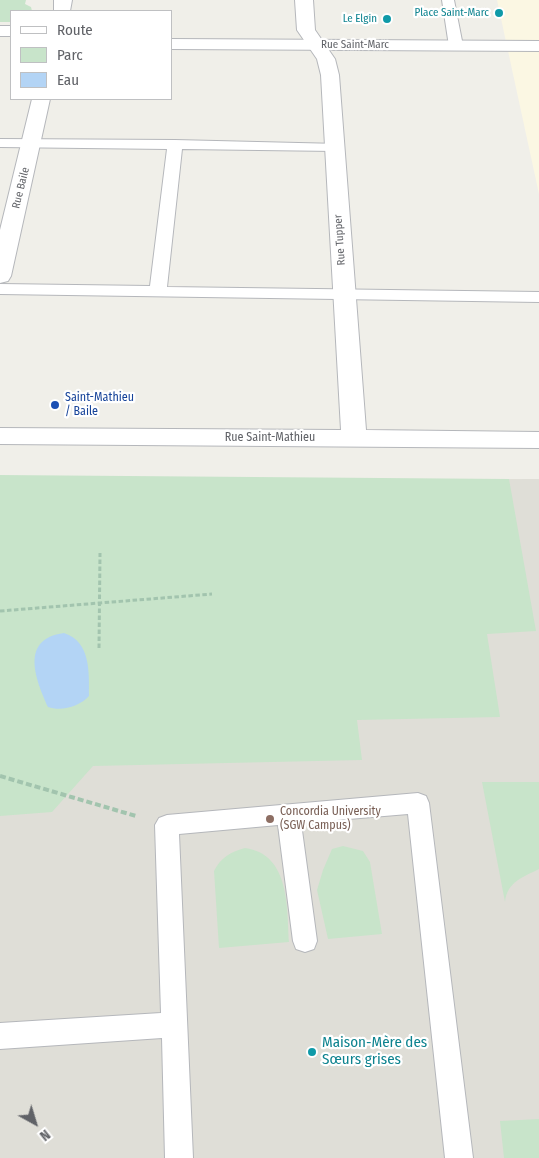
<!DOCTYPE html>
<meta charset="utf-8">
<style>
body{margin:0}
#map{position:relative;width:539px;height:1158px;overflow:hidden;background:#f0efe9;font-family:"Fira Sans Condensed",sans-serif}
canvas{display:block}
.legend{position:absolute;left:10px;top:10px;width:162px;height:90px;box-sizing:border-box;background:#fff;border:1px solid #bfc0c2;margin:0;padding:6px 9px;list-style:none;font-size:15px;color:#606267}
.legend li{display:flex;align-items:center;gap:10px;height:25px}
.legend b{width:25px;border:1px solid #bfc0c2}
.north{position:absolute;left:10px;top:1098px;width:50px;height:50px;-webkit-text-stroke:4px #fff;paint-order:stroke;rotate:141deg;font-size:14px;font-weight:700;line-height:20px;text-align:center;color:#606267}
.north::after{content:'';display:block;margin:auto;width:18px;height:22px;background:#606267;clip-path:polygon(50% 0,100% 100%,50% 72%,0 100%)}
</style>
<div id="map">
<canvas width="539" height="1158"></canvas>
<ul class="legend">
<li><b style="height:6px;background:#fff"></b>Route</li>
<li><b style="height:14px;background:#c8e4ca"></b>Parc</li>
<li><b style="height:14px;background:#b3d4f5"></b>Eau</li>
</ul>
<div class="north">N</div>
</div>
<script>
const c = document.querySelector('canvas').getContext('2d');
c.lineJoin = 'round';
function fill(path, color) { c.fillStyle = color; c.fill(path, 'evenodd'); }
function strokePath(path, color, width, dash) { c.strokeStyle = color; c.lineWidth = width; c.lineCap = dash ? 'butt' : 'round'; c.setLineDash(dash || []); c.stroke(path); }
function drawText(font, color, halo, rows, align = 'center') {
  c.font = font + ' "Fira Sans Condensed",sans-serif'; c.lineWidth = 4.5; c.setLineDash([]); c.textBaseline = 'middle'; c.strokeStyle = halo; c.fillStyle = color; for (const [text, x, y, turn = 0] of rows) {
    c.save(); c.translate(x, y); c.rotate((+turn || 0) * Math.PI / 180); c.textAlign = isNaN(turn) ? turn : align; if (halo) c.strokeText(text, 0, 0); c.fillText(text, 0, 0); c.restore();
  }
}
const commercial = new Path2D(`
 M 497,0 L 539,0 L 539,194 Z`);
const education = new Path2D(`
 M 539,479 L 539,1158 L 0,1158 L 0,480 Z`);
const green = new Path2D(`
 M 0,0 L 26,0 L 25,4 L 31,7 L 32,11 L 11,11 L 11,22 L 0,22 Z
 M 0,475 L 509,479 L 536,631 L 487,634 L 500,717 L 357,720 L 362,760 L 93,766 L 52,812 L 0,816 Z
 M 482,782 L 539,782 L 539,869 C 523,877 507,882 505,902 Z
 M 343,846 L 363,851 L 370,862 L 382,934 L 328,939 L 317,890 L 323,870 L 332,849 Z
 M 245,848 C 290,854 287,908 289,942 L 219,948 L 214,871 C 221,857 231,852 245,848 Z
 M 539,1119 L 539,1158 L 504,1158 L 500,1121 Z`);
const water = new Path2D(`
 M 64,633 C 91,642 89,672 89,696 C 80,706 62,712 48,707 C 36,680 19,639 64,633 Z`);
const pathFar1 = new Path2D(`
 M 0,611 L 212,594
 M 99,648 L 100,553`);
const path = new Path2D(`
 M 0,776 L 136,816`);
const service = new Path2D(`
 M 442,0 L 454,0 L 463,46 L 461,49 L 456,50 L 449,46 Z
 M 0,139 L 175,140 L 340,144 L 342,147 L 340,150 L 335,151 L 182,149 L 167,287 L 539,292 L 539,302 L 0,294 L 0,284 L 150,286 L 167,149 L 0,147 Z
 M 418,793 L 426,796 L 429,803 L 473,1158 L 445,1158 L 408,814 L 301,823 L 317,941 L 314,949 L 305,952 L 296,949 L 293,941 L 278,825 L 179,834 L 193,1158 L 165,1158 L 162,1038 L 0,1049 L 0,1023 L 161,1013 L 155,825 L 159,818 L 167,815 Z`);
const minor = new Path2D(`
 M 54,0 L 72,0 L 70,11 L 54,11 Z
 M 295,0 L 313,0 L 315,30 L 335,59 L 339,75 L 366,430 L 539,432 L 539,448 L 0,444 L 0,428 L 341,430 L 321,75 L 317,59 L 297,30 Z
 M 32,99 L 50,99 L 11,276 L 8,281 L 0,283 L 0,230 Z`);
const tertiary = new Path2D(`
 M 0,26 L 11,26 L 11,36 L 0,36 Z
 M 171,39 L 539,41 L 539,51 L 171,49 Z`);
const markers = [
 [499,13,5,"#0f9aa8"],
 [387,19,5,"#0f9aa8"],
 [55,405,5,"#1a4fb4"],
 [270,819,5,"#8d6e63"],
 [312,1052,5,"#0f9aa8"]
];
const farCulturenames = [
 ["Place Saint-Marc",489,13],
 ["Le Elgin",377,19]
];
const farStreetnames = [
 ["Rue Saint-Marc",355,45],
 ["Rue Baile",21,188,-76],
 ["Rue Tupper",340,240,-94]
];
const transitNames = [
 ["Saint-Mathieu",65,398],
 ["/ Baile",65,412]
];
const streetNames = [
 ["Rue Saint-Mathieu",270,438]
];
const educationNames = [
 ["Concordia University",280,812],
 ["(SGW Campus)",280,826]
];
const nearCulturenames = [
 ["Maison-Mère des",322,1043],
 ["Sœurs grises",322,1060]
];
fill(commercial, '#fbf7e3');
fill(education, '#dfded7');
fill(green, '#c8e4ca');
fill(water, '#b3d4f5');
strokePath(service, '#b5b7bb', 2);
strokePath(minor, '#b5b7bb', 2);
strokePath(tertiary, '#b5b7bb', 2);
strokePath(pathFar1, '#a2c4ae', 3, [4.5, 2.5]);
strokePath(path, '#a2c4ae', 4, [6, 3]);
fill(service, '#fff');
fill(minor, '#fff');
fill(tertiary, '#fff');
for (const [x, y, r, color] of markers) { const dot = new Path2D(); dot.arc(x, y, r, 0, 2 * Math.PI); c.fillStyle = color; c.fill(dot); strokePath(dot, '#fff', 2); }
drawText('11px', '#0d838f', '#fff', farCulturenames, 'right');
drawText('11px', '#606267', '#fff', farStreetnames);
drawText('12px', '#164399', '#fff', transitNames, 'left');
drawText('12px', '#606267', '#fff', streetNames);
drawText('12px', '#785e54', '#fff', educationNames, 'left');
drawText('15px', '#0d838f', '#fff', nearCulturenames, 'left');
</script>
